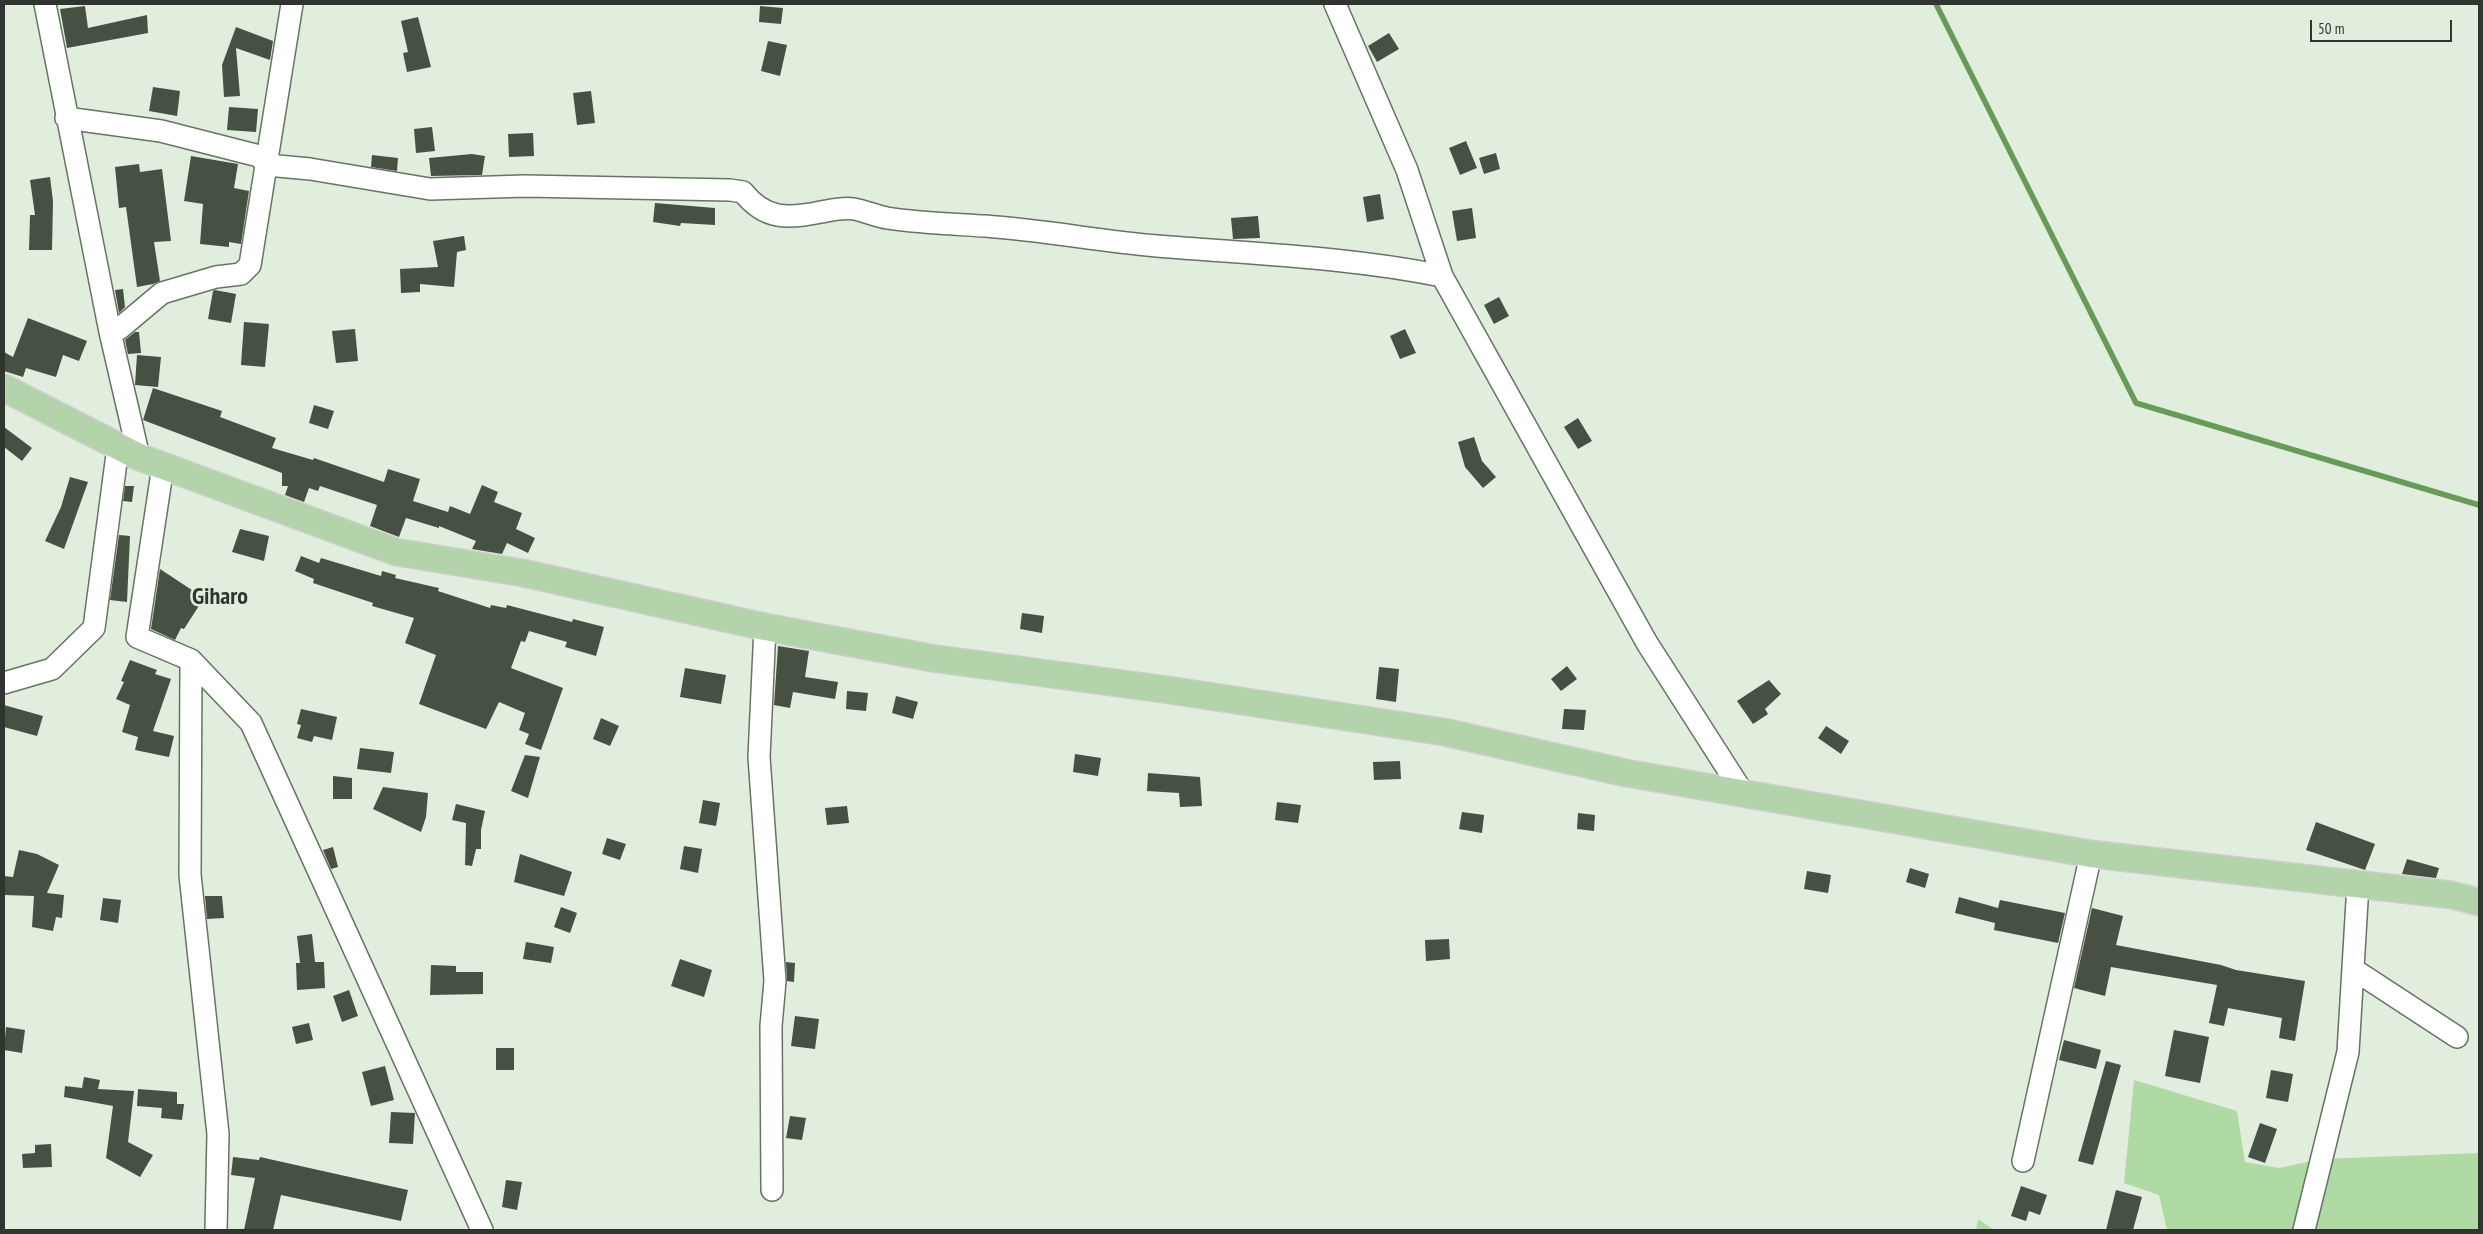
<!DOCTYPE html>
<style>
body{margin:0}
#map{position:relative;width:2483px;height:1234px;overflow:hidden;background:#e1eede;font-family:"PT Sans Narrow",sans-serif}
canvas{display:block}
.frame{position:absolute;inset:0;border:5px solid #30352f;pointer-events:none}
.scale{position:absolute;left:2310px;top:20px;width:142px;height:22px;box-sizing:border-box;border:2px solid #30352f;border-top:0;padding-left:6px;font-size:15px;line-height:18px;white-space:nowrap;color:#30352f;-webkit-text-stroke:4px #e1eede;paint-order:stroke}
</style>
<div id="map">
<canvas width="2483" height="1234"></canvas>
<div class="frame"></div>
<div class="scale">50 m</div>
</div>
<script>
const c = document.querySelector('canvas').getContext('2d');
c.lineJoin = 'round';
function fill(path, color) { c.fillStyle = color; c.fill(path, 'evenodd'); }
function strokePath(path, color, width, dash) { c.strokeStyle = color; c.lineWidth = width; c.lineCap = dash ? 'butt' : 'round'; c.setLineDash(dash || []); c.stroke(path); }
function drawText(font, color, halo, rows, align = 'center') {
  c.font = font + ' "PT Sans Narrow",sans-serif'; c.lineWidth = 5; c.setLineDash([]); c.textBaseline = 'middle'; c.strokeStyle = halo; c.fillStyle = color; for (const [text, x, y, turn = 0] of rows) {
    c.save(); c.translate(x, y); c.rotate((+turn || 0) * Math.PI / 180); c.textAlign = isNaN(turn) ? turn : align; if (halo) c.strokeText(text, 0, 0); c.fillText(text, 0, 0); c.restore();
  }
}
const green = new Path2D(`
 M 2134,1080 L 2237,1111 L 2245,1162 L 2279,1168 L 2321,1159 L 2479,1153 L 2479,1230 L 2167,1230 L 2159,1195 L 2124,1183 Z
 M 1978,1219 L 1994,1230 L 1976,1230 Z`);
const stream = new Path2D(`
 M 1936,4 L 2136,403 L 2479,505`);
const building = new Path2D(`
 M 85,6 L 88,28 L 147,15 L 148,33 L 67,48 L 60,9 Z
 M 760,6 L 783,8 L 781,24 L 759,22 Z
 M 418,17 L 431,67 L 407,72 L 403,53 L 408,52 L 401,21 Z
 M 236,27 L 273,41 L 270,60 L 236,48 L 240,96 L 224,97 L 222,65 Z
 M 1389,33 L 1399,49 L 1377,62 L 1368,46 Z
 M 768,41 L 787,45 L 780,76 L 761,71 Z
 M 153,87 L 180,91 L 177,116 L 149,111 Z
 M 591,91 L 595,123 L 577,125 L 573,93 Z
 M 229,107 L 258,109 L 256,132 L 227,130 Z
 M 432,127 L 435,151 L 416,153 L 414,129 Z
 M 533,133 L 534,156 L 509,157 L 508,134 Z
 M 1466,141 L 1477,168 L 1460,175 L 1449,148 Z
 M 1496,153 L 1500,169 L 1484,174 L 1479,158 Z
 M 472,154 L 485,156 L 482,175 L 431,176 L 429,158 Z
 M 372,155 L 398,158 L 397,171 L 371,167 Z
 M 191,156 L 238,164 L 234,188 L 249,191 L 241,244 L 229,242 L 229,247 L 200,244 L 203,204 L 184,201 Z
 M 139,164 L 140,172 L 162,169 L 171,241 L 154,242 L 160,281 L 153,284 L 137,287 L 126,207 L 119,208 L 115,167 Z
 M 50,177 L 53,201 L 52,250 L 29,250 L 30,215 L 35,215 L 30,180 Z
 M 1380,194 L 1384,219 L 1367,222 L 1363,197 Z
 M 655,203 L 715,208 L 715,225 L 681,223 L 680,226 L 653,222 Z
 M 1472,208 L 1476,238 L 1457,241 L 1452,211 Z
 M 1258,216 L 1260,238 L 1233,239 L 1231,218 Z
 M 464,236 L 466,250 L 457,252 L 454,287 L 420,284 L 420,292 L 401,293 L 400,269 L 438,267 L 433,241 Z
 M 123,289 L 125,307 L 119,313 L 115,290 Z
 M 215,290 L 236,294 L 231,323 L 208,319 L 213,291 Z
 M 1499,297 L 1509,316 L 1494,324 L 1484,305 Z
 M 28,318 L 87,341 L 79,361 L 63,355 L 56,377 L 26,368 L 23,377 L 4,371 L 4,352 L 13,357 Z
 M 244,322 L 269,324 L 265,367 L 241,365 Z
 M 355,329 L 358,361 L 336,363 L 332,331 Z
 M 1405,329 L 1416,353 L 1400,359 L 1390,336 Z
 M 135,332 L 139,332 L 141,353 L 128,354 L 125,340 Z
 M 137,355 L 161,357 L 158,387 L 135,385 Z
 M 153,388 L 222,411 L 220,417 L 276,438 L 272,448 L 313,460 L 314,458 L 384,482 L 388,469 L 420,479 L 413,501 L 448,512 L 450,506 L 470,514 L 482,485 L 498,492 L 494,502 L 522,513 L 516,529 L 535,538 L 528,553 L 507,543 L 502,554 L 472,549 L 476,541 L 439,526 L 439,528 L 406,518 L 399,537 L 370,526 L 377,505 L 320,486 L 318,491 L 309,488 L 304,502 L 285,495 L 288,486 L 282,486 L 282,473 L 143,420 Z
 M 314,405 L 334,411 L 328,429 L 309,423 Z
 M 1578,418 L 1592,441 L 1578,449 L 1564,427 Z
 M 4,427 L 32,448 L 22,461 L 4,447 Z
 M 1474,437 L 1482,461 L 1496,477 L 1483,488 L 1465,467 L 1458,442 Z
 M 70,477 L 88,482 L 64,549 L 45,541 L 61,507 Z
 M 125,486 L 134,486 L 132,502 L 123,501 Z
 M 240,529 L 269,536 L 264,561 L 232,552 Z
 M 119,535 L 130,536 L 127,602 L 110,600 Z
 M 301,556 L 319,563 L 321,558 L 381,576 L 382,571 L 396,575 L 395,578 L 439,588 L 438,591 L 490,608 L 491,605 L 506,608 L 507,605 L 572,622 L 573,619 L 604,627 L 596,656 L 565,647 L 567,642 L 529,631 L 525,642 L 521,641 L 511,668 L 563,688 L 541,750 L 525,744 L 529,734 L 519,730 L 525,713 L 499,702 L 486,729 L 419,704 L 436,655 L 405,643 L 414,618 L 372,606 L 373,603 L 313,583 L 314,579 L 295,571 Z
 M 160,569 L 204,598 L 184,629 L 181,628 L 175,640 L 151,629 Z
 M 1022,613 L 1044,616 L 1042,633 L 1020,629 Z
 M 778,646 L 809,651 L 805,677 L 838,682 L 835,699 L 793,692 L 790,708 L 774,705 Z
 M 130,660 L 157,670 L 155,674 L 171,679 L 153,731 L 174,736 L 169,757 L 135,750 L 138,737 L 122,732 L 130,705 L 116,699 L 124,682 L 121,681 Z
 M 1567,666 L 1577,679 L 1561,691 L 1551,679 Z
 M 1379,667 L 1399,669 L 1396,702 L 1376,699 Z
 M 685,668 L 726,675 L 721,704 L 680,697 Z
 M 1769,680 L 1781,694 L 1765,709 L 1768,714 L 1753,724 L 1737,701 Z
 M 847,691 L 868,693 L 866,711 L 846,709 Z
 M 896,696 L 918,702 L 913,719 L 892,713 Z
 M 4,705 L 43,716 L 37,736 L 4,727 Z
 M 301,709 L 337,717 L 332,740 L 314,736 L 312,742 L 297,738 L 301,725 L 297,724 Z
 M 1564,709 L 1586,710 L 1584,730 L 1562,729 Z
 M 601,718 L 619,726 L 610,746 L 593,739 Z
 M 1826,726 L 1849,741 L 1841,754 L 1818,738 Z
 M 360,748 L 394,752 L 391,773 L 357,769 Z
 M 1075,754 L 1101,758 L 1098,776 L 1073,772 Z
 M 525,755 L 540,757 L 528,798 L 511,791 Z
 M 1400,761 L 1401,779 L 1374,780 L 1373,762 Z
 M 1148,773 L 1200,777 L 1202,806 L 1180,807 L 1179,793 L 1147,791 Z
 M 333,776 L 352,778 L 352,799 L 333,799 Z
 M 383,787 L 428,793 L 426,817 L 421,832 L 373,809 Z
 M 703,800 L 720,803 L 716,826 L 699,823 Z
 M 1277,802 L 1301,805 L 1298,823 L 1275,820 Z
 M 456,804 L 485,811 L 481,830 L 481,849 L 476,849 L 472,866 L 465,865 L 466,823 L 452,820 Z
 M 847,806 L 849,823 L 827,825 L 825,808 Z
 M 1462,812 L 1484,815 L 1482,833 L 1459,829 Z
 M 1578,813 L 1595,815 L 1594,831 L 1577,829 Z
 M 2316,822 L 2375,844 L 2365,870 L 2306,850 Z
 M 607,838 L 626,844 L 620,860 L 602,854 Z
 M 684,846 L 702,849 L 698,873 L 680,869 Z
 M 333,847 L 338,867 L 331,869 L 323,850 Z
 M 19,850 L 37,854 L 59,865 L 47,893 L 64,895 L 62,918 L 56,917 L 53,931 L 32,927 L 34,896 L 4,895 L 4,876 L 13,877 Z
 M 520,854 L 572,872 L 564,896 L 514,882 Z
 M 2407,859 L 2439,868 L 2436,878 L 2402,874 Z
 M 1910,868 L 1929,874 L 1925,888 L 1906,882 Z
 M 1807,871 L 1831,875 L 1828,893 L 1804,889 Z
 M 205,896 L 222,896 L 224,918 L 207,919 Z
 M 1959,897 L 1998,908 L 2000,900 L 2065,913 L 2058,943 L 1994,930 L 1995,923 L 1955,913 Z
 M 103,898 L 121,900 L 118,923 L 100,920 Z
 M 561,907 L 577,913 L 570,933 L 554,927 Z
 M 2092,908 L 2123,916 L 2116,945 L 2221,965 L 2236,970 L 2305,981 L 2295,1041 L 2279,1038 L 2282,1018 L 2228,1008 L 2224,1026 L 2209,1023 L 2217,985 L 2111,967 L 2105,996 L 2074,988 Z
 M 312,934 L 315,962 L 324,962 L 325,988 L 297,990 L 296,963 L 300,963 L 297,936 Z
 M 1449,939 L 1450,959 L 1426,961 L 1425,940 Z
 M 526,942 L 554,947 L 551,963 L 523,959 Z
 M 680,959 L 712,970 L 704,997 L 671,986 Z
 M 786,962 L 795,963 L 794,982 L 787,981 Z
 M 431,965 L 456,966 L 456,972 L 483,972 L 483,994 L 430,995 Z
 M 349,990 L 358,1016 L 342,1022 L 333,996 Z
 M 795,1016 L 819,1019 L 815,1049 L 791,1046 Z
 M 309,1023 L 313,1040 L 296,1044 L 292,1027 Z
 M 6,1027 L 25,1030 L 22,1053 L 4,1050 Z
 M 2174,1030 L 2209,1037 L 2200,1083 L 2165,1076 Z
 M 2064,1040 L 2101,1050 L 2096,1069 L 2059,1060 Z
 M 496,1048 L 514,1048 L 514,1070 L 496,1070 Z
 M 2106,1061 L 2121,1065 L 2093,1165 L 2078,1161 Z
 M 385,1066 L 394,1100 L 371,1106 L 362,1072 Z
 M 2271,1070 L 2293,1074 L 2288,1102 L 2266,1098 Z
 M 84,1077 L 100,1080 L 98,1089 L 134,1091 L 128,1142 L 153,1155 L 140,1177 L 106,1158 L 113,1106 L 64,1097 L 65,1086 L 82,1088 Z
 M 138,1089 L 177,1092 L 177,1104 L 184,1104 L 182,1120 L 161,1118 L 162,1108 L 137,1106 Z
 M 391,1112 L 415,1113 L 413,1144 L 389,1143 Z
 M 790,1116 L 806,1118 L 802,1140 L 786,1138 Z
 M 2260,1123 L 2277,1129 L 2265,1163 L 2248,1157 Z
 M 51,1144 L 52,1167 L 23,1168 L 22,1154 L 35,1153 L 35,1145 Z
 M 233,1157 L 259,1160 L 260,1157 L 408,1190 L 401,1221 L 281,1195 L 273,1230 L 244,1230 L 255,1178 L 231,1175 Z
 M 506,1180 L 522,1182 L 517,1210 L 502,1207 Z
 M 2021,1186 L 2047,1195 L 2040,1215 L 2029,1211 L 2026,1221 L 2011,1216 Z
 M 2116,1190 L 2142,1197 L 2133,1230 L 2106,1230 Z`);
const minor = new Path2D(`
 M 45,4 L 110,332 L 139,457
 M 1335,4 L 1407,170 L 1442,276 L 1647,643 L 1743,793
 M 66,118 L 161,131 L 259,156 L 267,165 L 310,169 L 430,189 L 525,186 L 730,190 L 743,192 C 765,220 788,219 821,212 C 832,210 843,207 854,209 C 865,211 876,216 887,218 C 919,223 952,224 985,226 C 1042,230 1100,241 1157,246 C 1253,254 1348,257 1442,276
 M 110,332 L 119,329 L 162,293 L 216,277 L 241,274 L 250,265 L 292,4
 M 163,466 L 137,637 L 191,660 L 251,723 L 482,1230
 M 765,627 L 759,757 L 775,981 L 771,1026 L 772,1190
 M 191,660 L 190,875 L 218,1134 L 216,1230
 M 4,683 L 52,669 L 94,628 L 118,447
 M 2353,969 L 2457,1037
 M 2023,1161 L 2091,854
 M 2304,1230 L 2348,1052 L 2358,884`);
const major = new Path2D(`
 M 4,388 L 139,457 L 396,552 L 523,573 L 765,627 L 931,658 L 1169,690 L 1444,732 L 1626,773 L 2091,854 L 2452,895 L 2479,902`);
const districtNames = [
 ["Giharo",220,597]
];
fill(green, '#afdaa4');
strokePath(stream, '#689a5a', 5.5);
fill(building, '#465143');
strokePath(minor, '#677364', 24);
strokePath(major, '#cdcfcd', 29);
strokePath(minor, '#fff', 21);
strokePath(major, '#b3d3aa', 26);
drawText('bold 24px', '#30352f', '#e1eede', districtNames);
</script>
